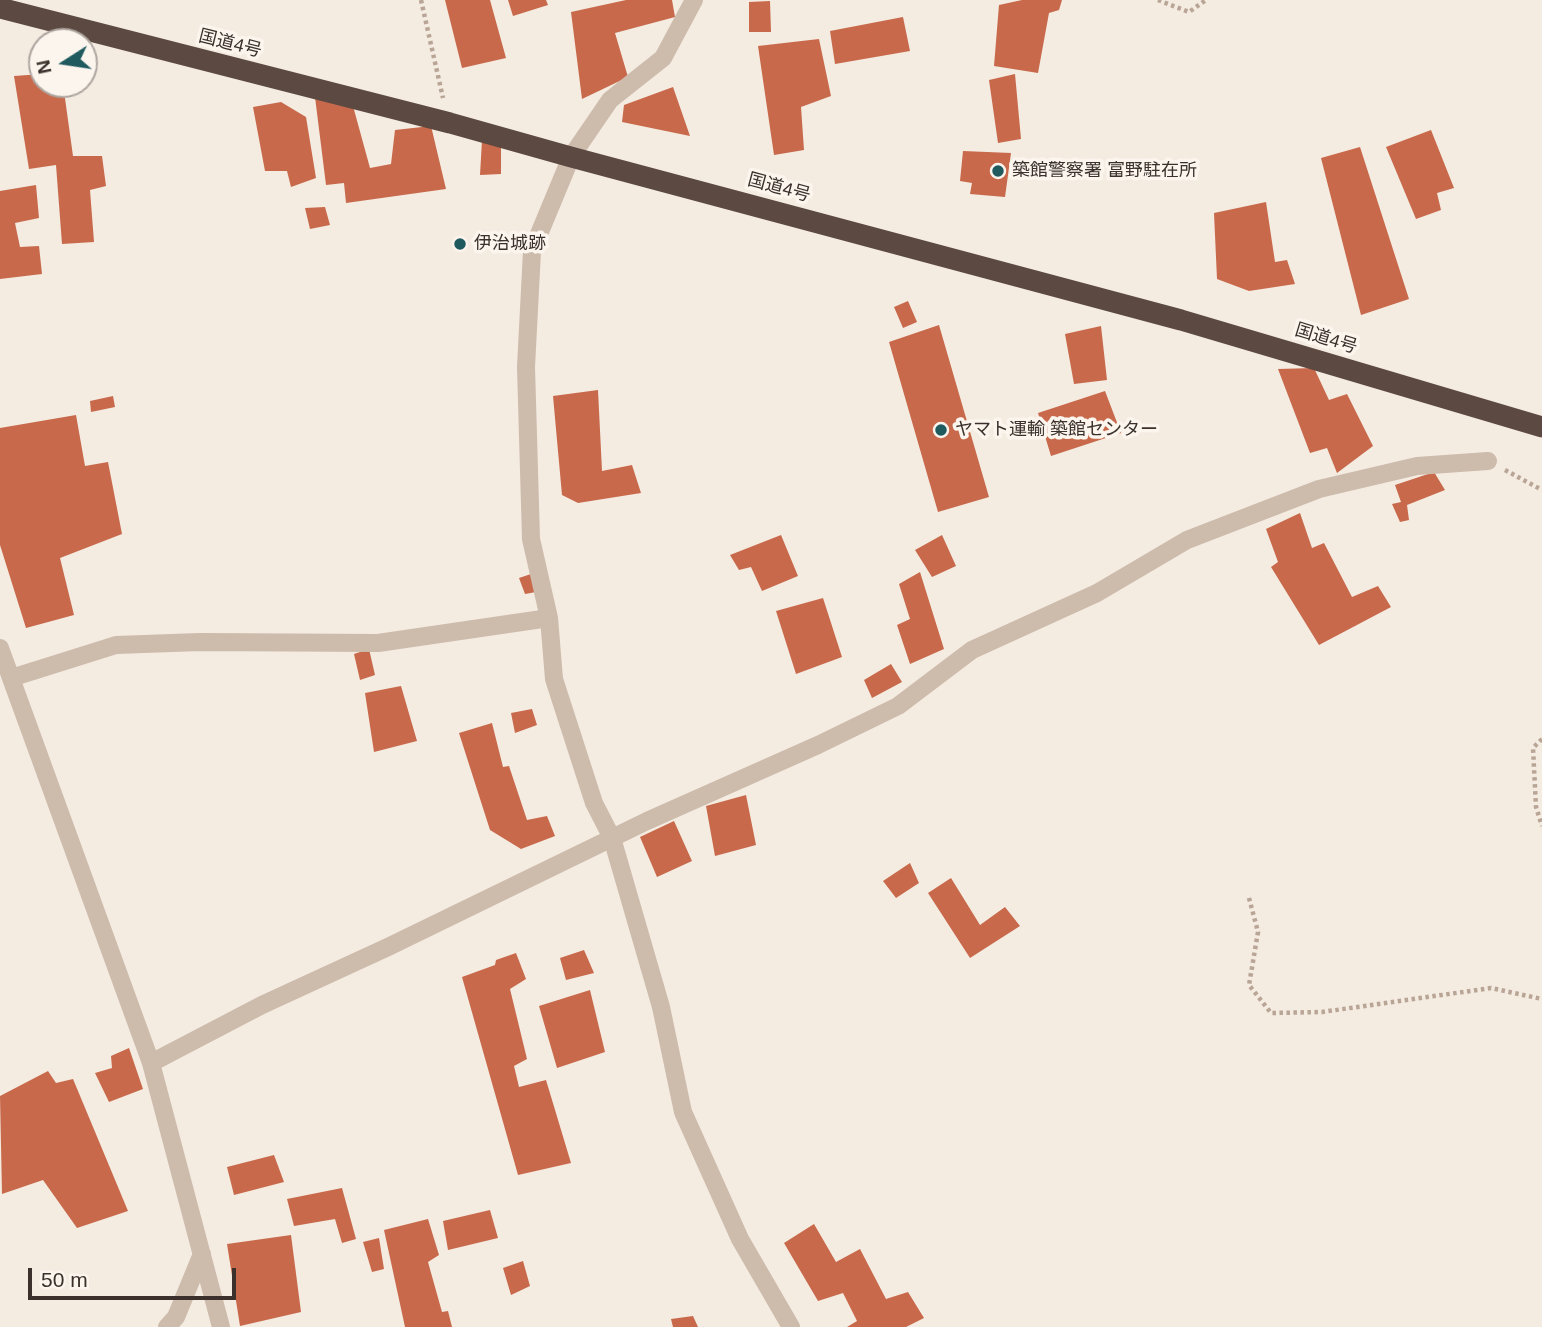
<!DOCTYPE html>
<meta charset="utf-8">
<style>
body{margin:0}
#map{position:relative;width:1542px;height:1327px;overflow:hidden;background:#f4ebe1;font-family:Helvetica,sans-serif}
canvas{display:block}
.north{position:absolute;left:28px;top:28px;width:70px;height:70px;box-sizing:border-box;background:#fbf5ee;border:2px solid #aea6a0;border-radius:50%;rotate:258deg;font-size:19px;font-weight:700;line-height:28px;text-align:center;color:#3b302b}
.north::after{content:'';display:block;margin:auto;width:24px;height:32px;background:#1f5a5e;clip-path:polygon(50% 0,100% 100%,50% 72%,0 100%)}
.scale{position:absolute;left:28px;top:1268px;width:208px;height:32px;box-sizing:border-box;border:4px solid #3b302b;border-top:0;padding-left:9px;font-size:21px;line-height:24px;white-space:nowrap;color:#3b302b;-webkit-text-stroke:5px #fbf5ee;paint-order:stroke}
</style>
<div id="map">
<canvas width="1542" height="1327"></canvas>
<div class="north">N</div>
<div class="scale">50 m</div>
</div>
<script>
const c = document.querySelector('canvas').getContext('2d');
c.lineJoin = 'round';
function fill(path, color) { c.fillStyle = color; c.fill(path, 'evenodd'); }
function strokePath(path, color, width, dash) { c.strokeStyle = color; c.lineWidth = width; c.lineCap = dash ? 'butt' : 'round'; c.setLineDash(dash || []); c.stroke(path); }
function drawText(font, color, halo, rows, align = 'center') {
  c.font = font + ' Helvetica,"Noto Sans JP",sans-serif'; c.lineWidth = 7; c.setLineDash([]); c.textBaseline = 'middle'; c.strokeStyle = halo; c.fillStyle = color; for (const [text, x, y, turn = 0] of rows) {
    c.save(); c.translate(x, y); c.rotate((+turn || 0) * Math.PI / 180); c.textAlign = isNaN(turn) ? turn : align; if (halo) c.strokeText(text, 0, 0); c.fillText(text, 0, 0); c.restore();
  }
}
const building = new Path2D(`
 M 445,0 L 490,0 L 506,58 L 462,68 Z
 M 508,0 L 546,0 L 548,5 L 513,16 Z
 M 626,0 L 672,0 L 675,17 L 615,33 L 628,77 L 582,99 L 571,12 Z
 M 1022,0 L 1062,0 L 1059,10 L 1049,13 L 1038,73 L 994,66 L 999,5 Z
 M 770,1 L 771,32 L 749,32 L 749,2 Z
 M 903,17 L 910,51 L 835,64 L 830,31 Z
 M 819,39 L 831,96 L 801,107 L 804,150 L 774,155 L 758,46 Z
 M 42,74 L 42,84 L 63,84 L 73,156 L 102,156 L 106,186 L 90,190 L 94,242 L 62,244 L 56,165 L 29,169 L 14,76 Z
 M 1015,74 L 1021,139 L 998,143 L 989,80 Z
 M 673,87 L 690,136 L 622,122 L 624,105 Z
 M 315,97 L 353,106 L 370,168 L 391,164 L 395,130 L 431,126 L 446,189 L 346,203 L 344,183 L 326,185 Z
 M 281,102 L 306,117 L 316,178 L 291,187 L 287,171 L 265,171 L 253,107 Z
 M 1431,130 L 1454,188 L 1437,193 L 1441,210 L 1416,219 L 1386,147 Z
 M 482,140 L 501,142 L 501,174 L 480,175 Z
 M 1360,147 L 1409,299 L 1361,315 L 1321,158 Z
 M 963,151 L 1011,153 L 1005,197 L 970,194 L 972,183 L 960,181 Z
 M 36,185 L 39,218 L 15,223 L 20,247 L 39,246 L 42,274 L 0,279 L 0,191 Z
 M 1266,202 L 1275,262 L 1287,260 L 1295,284 L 1249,291 L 1217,279 L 1214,213 Z
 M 325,207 L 330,225 L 310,229 L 305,208 Z
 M 908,301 L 917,322 L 903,328 L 894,307 Z
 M 939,325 L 989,497 L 938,512 L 889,342 Z
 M 1101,326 L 1107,380 L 1074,384 L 1065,334 Z
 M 1314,368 L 1329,400 L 1347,394 L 1373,446 L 1337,473 L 1327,448 L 1310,453 L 1278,369 Z
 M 598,390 L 602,471 L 632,465 L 641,493 L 578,503 L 562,495 L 553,396 Z
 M 1105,391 L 1121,433 L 1051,456 L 1038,413 Z
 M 113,396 L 115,407 L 91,412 L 90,401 Z
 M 76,415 L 85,466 L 108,462 L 122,534 L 60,558 L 74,615 L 26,628 L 0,545 L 0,428 Z
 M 1434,472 L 1445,490 L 1407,505 L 1409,520 L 1400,522 L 1392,504 L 1401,502 L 1395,485 Z
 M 1300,513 L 1312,548 L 1324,543 L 1352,597 L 1378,586 L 1391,607 L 1319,645 L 1271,567 L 1278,562 L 1266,529 Z
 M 781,535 L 798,576 L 762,591 L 751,567 L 739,570 L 730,555 Z
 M 942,535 L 956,566 L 932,577 L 915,550 Z
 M 920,572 L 944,649 L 910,664 L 897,625 L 910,619 L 899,584 Z
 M 531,574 L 536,592 L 525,594 L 519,578 Z
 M 823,598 L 842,657 L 796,674 L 776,611 Z
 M 369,649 L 375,675 L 360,680 L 354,654 Z
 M 891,664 L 902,682 L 872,698 L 864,680 Z
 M 401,686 L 417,741 L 374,752 L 365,693 Z
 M 532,709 L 537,725 L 515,733 L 511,713 Z
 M 492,723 L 503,767 L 509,766 L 527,820 L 547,816 L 555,836 L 521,849 L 490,830 L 459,733 Z
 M 746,795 L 756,845 L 715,856 L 706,806 Z
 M 674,821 L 692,861 L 657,877 L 640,837 Z
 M 910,863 L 919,883 L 896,898 L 883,881 Z
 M 951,878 L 980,925 L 1005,907 L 1020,926 L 970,958 L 928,893 Z
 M 584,950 L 594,973 L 566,980 L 560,958 Z
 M 516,953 L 526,979 L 510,989 L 527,1059 L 514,1066 L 519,1087 L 546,1080 L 571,1163 L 518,1175 L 462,977 L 495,965 L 496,960 Z
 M 590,990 L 605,1052 L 557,1068 L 539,1006 Z
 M 129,1048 L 143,1089 L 109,1102 L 95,1073 L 112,1068 L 111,1056 Z
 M 48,1071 L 56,1083 L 73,1079 L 128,1211 L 77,1228 L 43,1180 L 2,1194 L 0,1096 Z
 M 274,1155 L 284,1182 L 234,1195 L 227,1167 Z
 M 342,1188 L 356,1239 L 342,1243 L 335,1219 L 294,1226 L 287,1199 Z
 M 490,1210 L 498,1238 L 448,1250 L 443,1221 Z
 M 428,1219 L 439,1255 L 428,1262 L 442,1312 L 448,1311 L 452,1327 L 405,1327 L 384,1230 Z
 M 814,1224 L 836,1262 L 860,1249 L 886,1299 L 908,1292 L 924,1318 L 906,1327 L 847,1327 L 857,1321 L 843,1293 L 818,1301 L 784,1243 Z
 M 291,1235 L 301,1312 L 240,1326 L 227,1244 Z
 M 379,1238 L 384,1269 L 372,1272 L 363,1242 Z
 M 523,1261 L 530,1286 L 511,1295 L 503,1268 Z
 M 693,1316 L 698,1327 L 673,1327 L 671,1319 Z`);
const path = new Path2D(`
 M 421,0 L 443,98
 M 1158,0 L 1189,12 L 1206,0
 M 1505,470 L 1542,490
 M 1542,739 L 1533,748 L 1536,807 L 1542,826
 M 1249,898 L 1258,932 L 1249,985 L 1271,1013 L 1322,1012 L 1491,988 L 1542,999`);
const minor = new Path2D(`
 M 694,0 L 663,58 L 610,100 L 571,157 L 532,251 L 526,367 L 531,539 L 549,618 L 554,679 L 594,803 L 612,838 L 661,1007 L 683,1112 L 740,1239 L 791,1327
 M 0,648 L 151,1063 L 221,1327
 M 11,678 L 116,645 L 200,642 L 378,643 L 549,618
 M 151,1063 L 262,1005 L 388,947 L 647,821 L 818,745 L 898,706 L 972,650 L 1097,593 L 1187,540 L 1319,489 L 1417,466 L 1488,461
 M 167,1327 L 176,1317 L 202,1254`);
const highway = new Path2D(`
 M 0,8 L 450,123 L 571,157 L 1181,320 L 1542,427`);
const markers = [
 [998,171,7,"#1f5a5e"],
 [460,244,7,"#1f5a5e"],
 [941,430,7,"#1f5a5e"]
];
const streetNames = [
 ["国道4号",230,44,14],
 ["国道4号",779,188,15],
 ["国道4号",1326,339,17]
];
const poiNames = [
 ["築館警察署 富野駐在所",1012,171],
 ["伊治城跡",474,244],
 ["ヤマト運輸 築館センター",955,430]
];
fill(building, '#c8694b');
strokePath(path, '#b9a596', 4.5, [3.5, 3.5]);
strokePath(minor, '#cdbbac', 18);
strokePath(highway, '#5c4a42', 21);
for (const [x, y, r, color] of markers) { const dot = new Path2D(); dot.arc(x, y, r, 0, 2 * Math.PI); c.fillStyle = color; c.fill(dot); strokePath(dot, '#fbf5ee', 2.5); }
drawText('18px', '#3b302b', '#fbf5ee', streetNames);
drawText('18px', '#3b302b', '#fbf5ee', poiNames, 'left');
</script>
